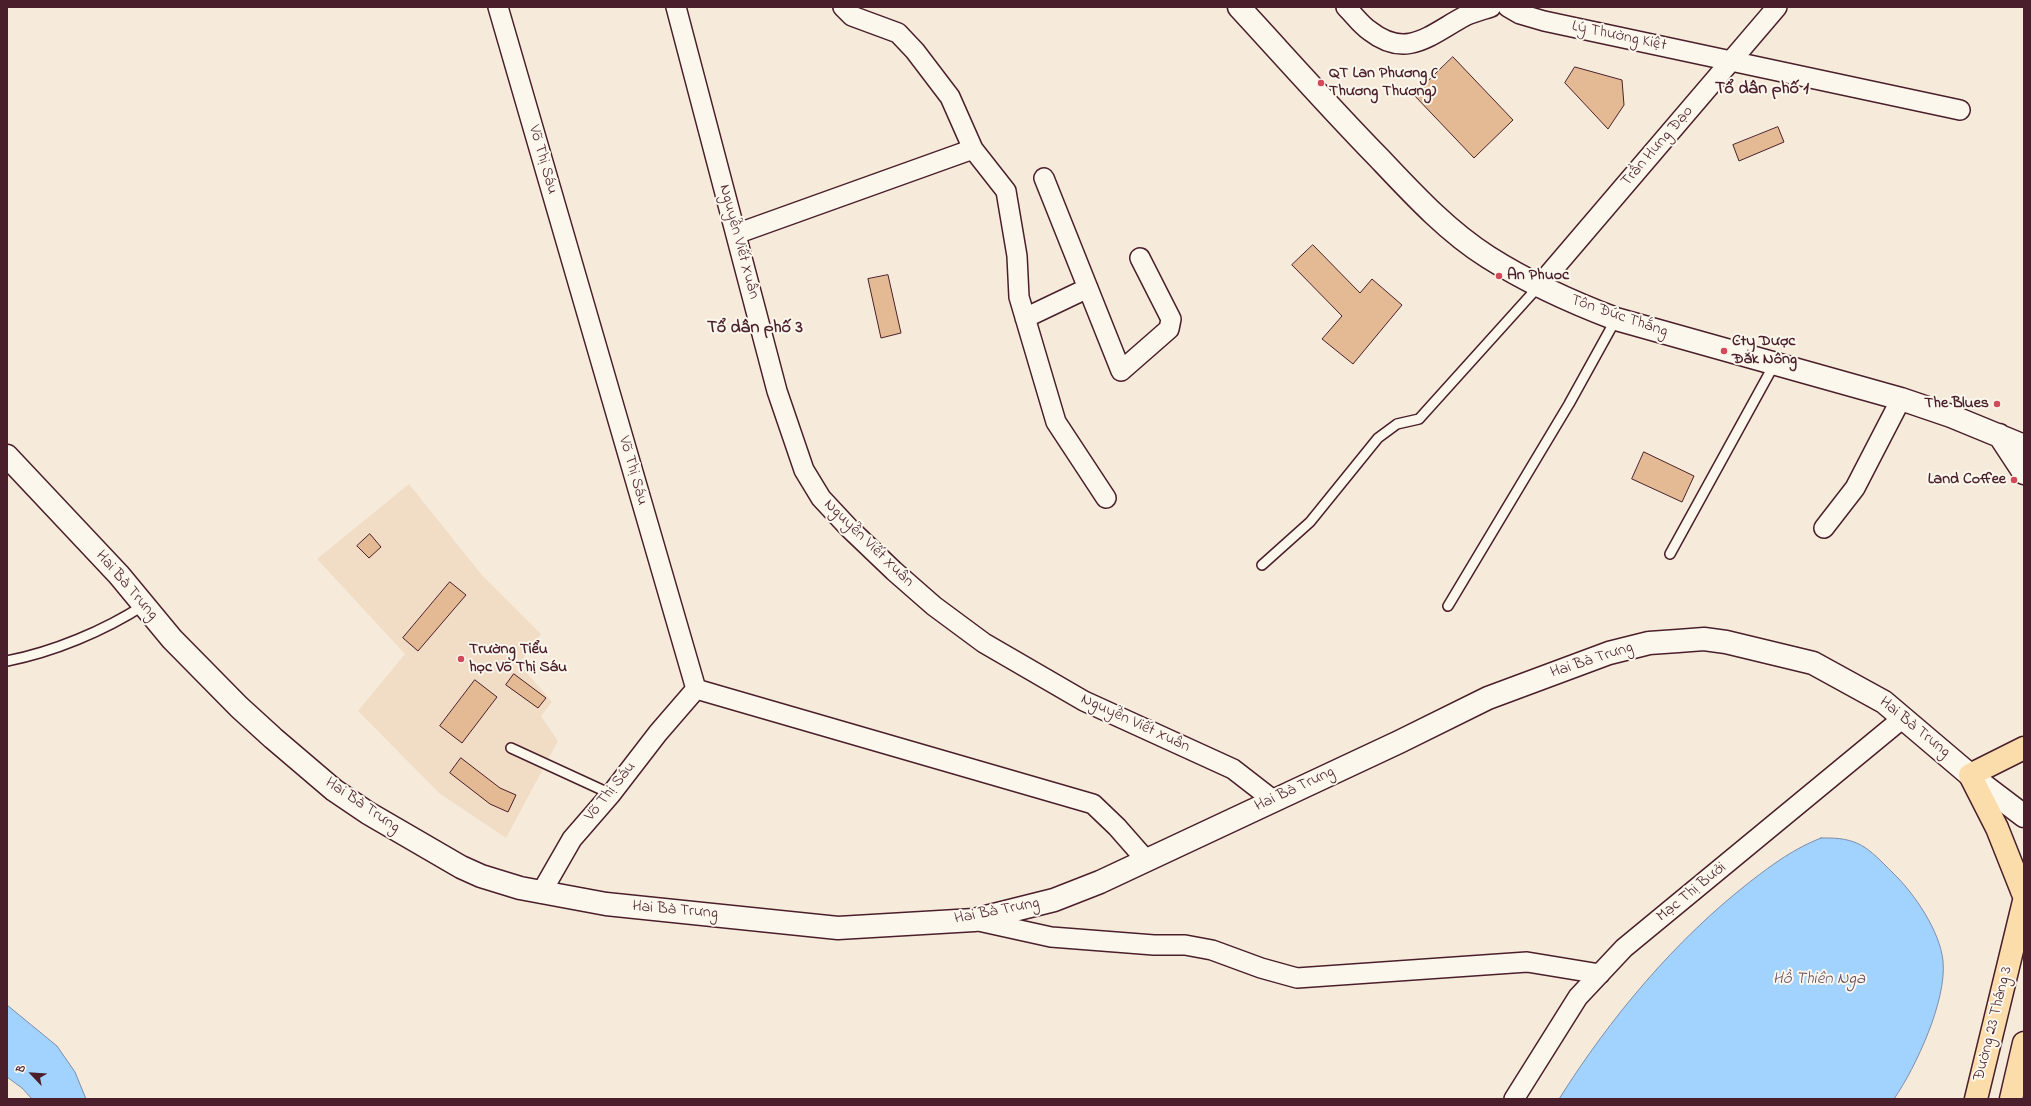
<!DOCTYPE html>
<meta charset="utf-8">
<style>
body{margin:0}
#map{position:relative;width:2031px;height:1106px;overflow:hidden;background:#f6ebda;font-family:"Indie Flower",sans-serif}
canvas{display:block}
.frame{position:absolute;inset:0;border:8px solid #4a1f2b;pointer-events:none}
.north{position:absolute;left:12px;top:1054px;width:40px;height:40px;-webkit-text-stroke:3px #fbf7ec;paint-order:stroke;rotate:295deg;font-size:11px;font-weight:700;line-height:16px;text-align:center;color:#4a1f2b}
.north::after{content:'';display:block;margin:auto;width:14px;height:18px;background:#4a1f2b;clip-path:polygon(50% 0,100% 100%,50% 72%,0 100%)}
</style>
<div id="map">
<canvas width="2031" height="1106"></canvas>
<div class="frame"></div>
<div class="north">B</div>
</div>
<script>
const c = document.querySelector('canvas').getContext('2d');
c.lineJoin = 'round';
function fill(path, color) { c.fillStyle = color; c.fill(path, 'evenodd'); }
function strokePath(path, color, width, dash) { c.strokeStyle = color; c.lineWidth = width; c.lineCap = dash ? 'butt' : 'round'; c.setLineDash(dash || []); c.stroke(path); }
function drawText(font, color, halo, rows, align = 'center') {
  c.font = font + ' "Indie Flower",sans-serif'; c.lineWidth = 4; c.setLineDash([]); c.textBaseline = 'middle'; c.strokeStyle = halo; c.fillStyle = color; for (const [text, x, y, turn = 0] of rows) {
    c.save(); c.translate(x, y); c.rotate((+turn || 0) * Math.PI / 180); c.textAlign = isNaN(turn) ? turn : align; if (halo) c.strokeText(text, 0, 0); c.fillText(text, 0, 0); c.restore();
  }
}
const built = new Path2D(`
 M 409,484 L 481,574 L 541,634 L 519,664 L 552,702 L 541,716 L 558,741 L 506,838 L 439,793 L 358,711 L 405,654 L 317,559 Z`);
const water = new Path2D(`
 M 1821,838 C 1859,837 1867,847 1893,873 C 1914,893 1940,931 1943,961 C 1947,1000 1916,1067 1894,1099 L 1559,1099 C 1610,1018 1675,940 1751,881 C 1773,864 1795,848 1821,838 Z
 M 7,1005 L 57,1046 L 75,1072 L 86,1099 L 32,1099 L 22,1088 L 7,1077 Z`);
const building = new Path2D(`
 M 1453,57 L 1513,120 L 1474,158 L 1414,95 Z
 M 1575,67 L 1622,80 L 1624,105 L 1608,129 L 1565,83 Z
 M 1778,127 L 1784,142 L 1739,161 L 1733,145 Z
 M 1313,245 L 1360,293 L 1372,279 L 1402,305 L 1353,364 L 1322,339 L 1342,316 L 1292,265 Z
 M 888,275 L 901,333 L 881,338 L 868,279 Z
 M 1644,452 L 1694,476 L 1682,502 L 1632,479 Z
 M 370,534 L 381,547 L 369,558 L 357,546 Z
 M 450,582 L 466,595 L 418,651 L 403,638 Z
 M 514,674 L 546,698 L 538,708 L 506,685 Z
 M 475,680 L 497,697 L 462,743 L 440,726 Z
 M 461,758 L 500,788 L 516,795 L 508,812 L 490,804 L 450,773 Z`);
const service = new Path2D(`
 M 1670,554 L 1775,363
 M 1262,565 L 1310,522 L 1378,438 L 1397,424 L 1419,419 L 1538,287
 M 1448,606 L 1569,404 L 1616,319
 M 7,661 C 53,652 104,631 144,605
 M 511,748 L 611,794`);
const minor = new Path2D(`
 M 498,7 L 696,689 L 658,733 L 611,794 L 572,839 L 541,893
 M 676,7 L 777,391 L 804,470 L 821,498 L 849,528 L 894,571 L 934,606 L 984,643 L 1084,701 L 1233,769 L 1273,800
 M 843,7 L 852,16 L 898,33 L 915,51 L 950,97 L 973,149 L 1006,191 L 1017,256 L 1019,297 L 1056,422 L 1106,498
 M 1346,7 C 1354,15 1361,25 1370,31 C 1407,60 1431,34 1465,16 C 1473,12 1482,10 1491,7
 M 1508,7 L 1520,14 L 1544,21 L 1960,110
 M 1044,178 L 1121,371 L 1169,329 L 1171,319 L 1140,258
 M 736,234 L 973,149
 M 1538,287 L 1777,7
 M 1025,318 L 1088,288
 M 1824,528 L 1855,488 L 1901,399
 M 696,689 L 1093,804 L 1117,827 L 1146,860
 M 974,920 L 1051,937 L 1154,945 L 1185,945 L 1212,950 L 1261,968 L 1297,978 L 1527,962 L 1600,974
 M 1514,1099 L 1578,997 L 1624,948 L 1903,718`);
const tertiary = new Path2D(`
 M 7,456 L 119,575 L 172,639 L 239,707 L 273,738 L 334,790 L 368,813 L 461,867 L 481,876 L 520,888 L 606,904 L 838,928 L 974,920 L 1054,900 L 1100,882 L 1399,742 L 1488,698 L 1609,653 L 1649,643 L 1678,641 L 1704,639 L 1726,642 L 1813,663 L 1884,702 L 1970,775 L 2024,816`);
const secondary = new Path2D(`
 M 1239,7 C 1286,58 1331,109 1379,158 C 1413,194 1447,231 1488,257 C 1529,283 1571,302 1616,319 L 1901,399 L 1951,416 L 2024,446
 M 1999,435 L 2024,473`);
const primary = new Path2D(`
 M 2024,748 L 1970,775 L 1997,828 L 2024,896
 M 1976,1099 L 2024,901
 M 2011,1099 L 2024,1043`);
const markers = [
 [1321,83,4,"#d1495b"],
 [1499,276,4,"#d1495b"],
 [1724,351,4,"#d1495b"],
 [1997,404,4,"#d1495b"],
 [2014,480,4,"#d1495b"],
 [461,659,4,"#d1495b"]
];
const streetNames = [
 ["Lý Thường Kiệt",1619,37,12],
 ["Trần Hưng Đạo",1658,147,-49],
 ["Võ Thị Sáu",542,160,74],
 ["Nguyễn Viết Xuân",738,242,75],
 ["Tôn Đức Thắng",1619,317,19],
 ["Võ Thị Sáu",632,471,74],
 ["Nguyễn Viết Xuân",868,544,44],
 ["Hai Bà Trưng",126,586,49],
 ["Hai Bà Trưng",1592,661,-18],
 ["Nguyễn Viết Xuân",1135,724,25],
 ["Hai Bà Trưng",1914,728,39],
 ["Hai Bà Trưng",1295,790,-25],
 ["Võ Thị Sáu",611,792,-51],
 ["Hai Bà Trưng",362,806,34],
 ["Mạc Thị Bưởi",1692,893,-39],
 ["Hai Bà Trưng",675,911,5],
 ["Hai Bà Trưng",997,912,-11],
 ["Đường 23 Tháng 3",1994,1024,-76]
];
const poiNames = [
 ["QT Lan Phương (",1329,74],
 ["Thương Thương)",1329,92],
 ["An Phuoc",1507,276],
 ["Cty Dược",1732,342],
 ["Đăk Nông",1732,360],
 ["The Blues",1989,404,"right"],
 ["Land Coffee",2006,480,"right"],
 ["Trường Tiểu",469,650],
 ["học Võ Thị Sáu",469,668]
];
const waterNames = [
 ["Hồ Thiên Nga",1819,980]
];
const quarterNames = [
 ["Tổ dân phố 1",1762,90],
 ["Tổ dân phố 3",755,329]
];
fill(built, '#f1dcc5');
fill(water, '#a1d3fe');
strokePath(water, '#7e8baa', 1);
fill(building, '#e4ba94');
strokePath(building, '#4a1f2b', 1);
strokePath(service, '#4a1f2b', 12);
strokePath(minor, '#4a1f2b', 22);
strokePath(tertiary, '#4a1f2b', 25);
strokePath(secondary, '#4a1f2b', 25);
strokePath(primary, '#4a1f2b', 25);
strokePath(service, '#fbf7ec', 9);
strokePath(minor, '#fbf7ec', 19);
strokePath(tertiary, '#fbf7ec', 22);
strokePath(secondary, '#fbf7ec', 22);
strokePath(primary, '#faddab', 22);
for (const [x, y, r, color] of markers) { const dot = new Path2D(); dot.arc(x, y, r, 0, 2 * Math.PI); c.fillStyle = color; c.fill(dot); strokePath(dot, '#fbf7ec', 1.5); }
drawText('16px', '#4a1f2b', '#fbf7ec', streetNames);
drawText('bold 16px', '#4a1f2b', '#fbf7ec', poiNames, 'left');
drawText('italic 17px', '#604c60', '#fbf7ec', waterNames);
drawText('bold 18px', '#4a1f2b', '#fbf7ec', quarterNames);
</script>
